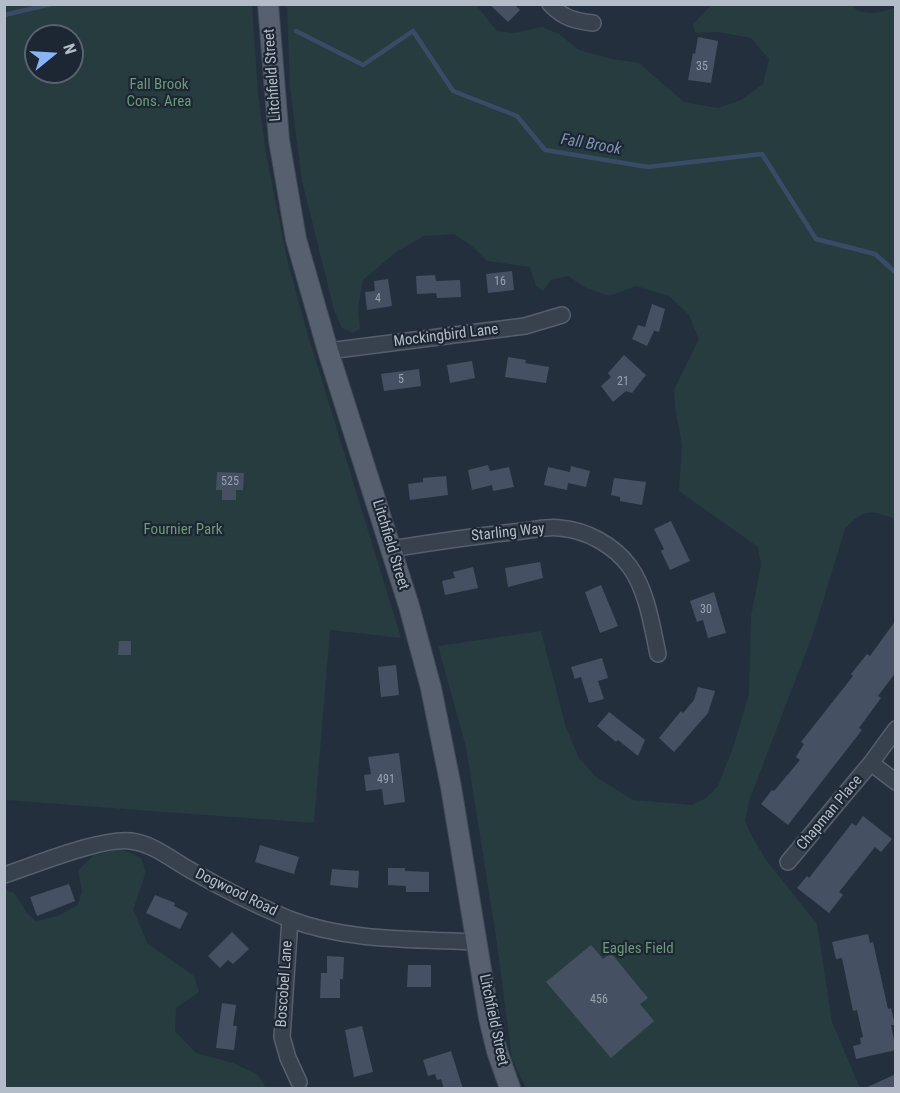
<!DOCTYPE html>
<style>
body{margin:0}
#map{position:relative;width:900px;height:1093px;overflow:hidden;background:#242f3e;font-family:"Roboto Condensed",sans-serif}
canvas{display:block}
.frame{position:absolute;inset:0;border:6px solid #b4bcc9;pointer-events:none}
.north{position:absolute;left:24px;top:24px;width:60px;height:60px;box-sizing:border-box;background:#1d2633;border:2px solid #59626f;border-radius:50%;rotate:72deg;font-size:16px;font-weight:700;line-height:24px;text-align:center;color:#b4bcc9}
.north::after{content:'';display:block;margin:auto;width:21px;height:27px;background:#8ab4f8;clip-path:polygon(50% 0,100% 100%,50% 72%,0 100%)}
</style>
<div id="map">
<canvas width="900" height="1093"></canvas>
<div class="frame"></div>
<div class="north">N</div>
</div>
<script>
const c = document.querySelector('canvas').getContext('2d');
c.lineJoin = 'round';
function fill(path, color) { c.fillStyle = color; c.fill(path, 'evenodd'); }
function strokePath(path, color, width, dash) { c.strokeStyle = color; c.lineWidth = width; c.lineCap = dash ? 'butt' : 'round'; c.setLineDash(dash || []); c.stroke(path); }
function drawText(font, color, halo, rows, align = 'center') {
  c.font = font + ' "Roboto Condensed",sans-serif'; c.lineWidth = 4.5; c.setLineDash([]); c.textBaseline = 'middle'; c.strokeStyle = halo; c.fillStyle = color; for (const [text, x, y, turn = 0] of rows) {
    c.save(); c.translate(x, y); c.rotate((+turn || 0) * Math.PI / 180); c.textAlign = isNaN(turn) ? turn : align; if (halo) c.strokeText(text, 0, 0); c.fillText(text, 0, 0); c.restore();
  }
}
const green = new Path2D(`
 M 4,5 L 252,5 L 258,93 L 266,154 L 287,259 L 305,325 L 401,638 L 330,630 L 314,823 L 5,800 ZM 36,36 L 72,36 L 72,72 L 36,72 Z
 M 287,5 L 476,5 L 497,31 L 514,33 L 542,27 L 559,34 L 579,50 L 612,59 L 639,63 L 684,102 L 718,108 L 741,100 L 763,84 L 769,59 L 751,38 L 718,32 L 695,33 L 693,24 L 711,5 L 851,5 C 862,17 880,13 894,8 L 893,5 L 895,5 L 895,519 C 871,510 864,508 845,529 L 813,634 L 749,801 L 745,821 L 751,835 L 766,860 L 817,924 L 832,1022 L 860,1088 L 526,1088 L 512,1059 L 496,937 L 466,747 L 438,646 L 541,631 L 566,728 L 579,758 L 596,777 L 633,800 L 692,805 L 706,798 L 718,786 L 734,745 L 749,694 L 751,616 L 761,565 L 758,547 L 679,491 L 682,445 L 675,407 L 674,390 L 699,339 L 689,315 L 669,296 L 636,286 L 609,296 L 586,288 L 568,276 L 551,280 L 543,291 L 536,286 L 530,267 L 487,261 L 473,247 L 454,234 L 424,236 L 396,252 L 363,280 L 358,307 L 360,329 L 353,333 L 342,328 L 334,310 L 302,181 L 290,87 Z
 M 121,849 L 141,858 L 146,872 L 133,910 L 148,944 L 194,976 L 199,992 L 176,1008 L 175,1031 L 196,1053 L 233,1063 L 258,1075 L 266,1088 L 5,1088 L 5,890 L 14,893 L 28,914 L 36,921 L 58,916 L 78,905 L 82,891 L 78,870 L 94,855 Z`);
const stream = new Path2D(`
 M 4,15 L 52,4
 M 296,31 L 363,65 L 413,31 L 453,91 L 517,116 L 545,150 L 648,167 L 762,154 L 816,239 L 875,254 L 896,273`);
const building = new Path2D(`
 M 489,4 L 514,4 L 520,10 L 508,22 Z
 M 698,37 L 718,41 L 711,83 L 688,80 L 693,53 L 695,54 Z
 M 512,271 L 514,290 L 488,293 L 486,274 Z
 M 435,275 L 436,281 L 460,280 L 461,297 L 437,298 L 436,293 L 417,294 L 416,276 Z
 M 388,279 L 392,306 L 367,310 L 365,292 L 375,291 L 374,281 Z
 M 652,304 L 665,309 L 659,332 L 652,330 L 654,331 L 647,346 L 632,339 L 638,325 L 645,327 Z
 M 624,355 L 646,375 L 632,393 L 626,391 L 613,402 L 601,386 L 611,377 L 608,373 Z
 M 508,357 L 526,360 L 525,363 L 549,367 L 546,383 L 505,377 Z
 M 472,361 L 475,378 L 450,383 L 447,365 Z
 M 419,369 L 421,386 L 384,391 L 381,374 Z
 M 488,465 L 490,471 L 509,467 L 514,487 L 493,491 L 492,485 L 472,490 L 468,470 Z
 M 571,466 L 590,471 L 586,487 L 568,483 L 567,490 L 544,485 L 548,467 L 570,472 Z
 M 217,472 L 244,473 L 243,490 L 236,490 L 236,500 L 222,500 L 222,490 L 216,490 Z
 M 446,476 L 448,495 L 410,500 L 408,484 L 423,482 L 423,478 Z
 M 614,478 L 646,482 L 642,505 L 620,501 L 620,497 L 611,495 Z
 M 671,521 L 690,561 L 670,570 L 661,551 L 664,549 L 654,529 Z
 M 540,562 L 543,578 L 508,587 L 505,568 Z
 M 473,567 L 478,588 L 445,595 L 442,581 L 455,578 L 453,572 Z
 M 601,585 L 618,626 L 600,633 L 585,592 Z
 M 714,592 L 726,633 L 708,638 L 703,620 L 697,622 L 690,601 Z
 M 896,620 L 896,672 L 878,696 L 881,698 L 859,728 L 862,730 L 788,825 L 761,804 L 772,790 L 774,791 L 800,760 L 796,757 L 804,744 L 801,742 L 853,676 L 851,674 L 867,654 L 870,656 Z
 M 119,641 L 131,641 L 131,655 L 118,655 Z
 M 602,658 L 608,678 L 598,681 L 604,699 L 589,703 L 581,677 L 575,679 L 571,667 Z
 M 396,665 L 399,695 L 381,697 L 378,667 Z
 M 698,687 L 715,691 L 708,713 L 674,752 L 659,738 L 681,711 L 683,713 L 694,700 Z
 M 609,712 L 645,740 L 638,756 L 618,740 L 616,742 L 597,726 Z
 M 399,753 L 405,802 L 384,805 L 382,789 L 366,791 L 364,775 L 371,774 L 368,757 Z
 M 863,816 L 892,839 L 881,852 L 875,847 L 839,892 L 843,895 L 829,913 L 797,888 L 807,876 L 809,878 L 852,823 L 856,826 Z
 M 260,845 L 299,857 L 294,874 L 255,862 Z
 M 388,868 L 405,868 L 405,871 L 429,872 L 429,892 L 406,892 L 406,886 L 388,885 Z
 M 332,869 L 359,871 L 358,888 L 330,885 Z
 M 69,884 L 75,901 L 37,916 L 30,897 Z
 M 155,895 L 175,903 L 174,906 L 188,913 L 180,929 L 146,913 Z
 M 232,932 L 249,949 L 233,964 L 228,960 L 220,968 L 208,956 Z
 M 868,934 L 870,943 L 873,942 L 888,1009 L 891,1008 L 895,1025 L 891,1025 L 896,1050 L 856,1059 L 853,1046 L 861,1044 L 860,1038 L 863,1037 L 857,1010 L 853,1011 L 842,958 L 836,959 L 832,942 Z
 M 591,945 L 603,959 L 611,953 L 648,998 L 640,1004 L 654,1021 L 611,1058 L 546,982 Z
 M 327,956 L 344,957 L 343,979 L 340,979 L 340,998 L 320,998 L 321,973 L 327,973 Z
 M 408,965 L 431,965 L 431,987 L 407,987 Z
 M 222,1003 L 236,1005 L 233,1026 L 237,1026 L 234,1050 L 216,1048 Z
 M 362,1026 L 373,1072 L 354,1077 L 345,1030 Z
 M 451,1051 L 463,1089 L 444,1089 L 441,1079 L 437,1080 L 435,1074 L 428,1076 L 423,1060 Z
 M 896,1074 L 896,1089 L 863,1089 Z`);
const minor = new Path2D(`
 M 550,4 C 563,18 575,21 593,23
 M 328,351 L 525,326 L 562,315
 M 391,549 C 435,542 479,535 523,531 C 535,530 548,526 560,528 C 586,530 614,545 630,567 C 647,591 652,626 658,654
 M 871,763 L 896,782
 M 788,862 L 871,763 L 896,729
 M 4,875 C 35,865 102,837 131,841 C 154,844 172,860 192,871 C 223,889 256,905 289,919 C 349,942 415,939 478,942
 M 290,919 L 282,1037 L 288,1058 L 299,1082`);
const major = new Path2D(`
 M 268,4 L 279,140 L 296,239 L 328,351 L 409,606 L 431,688 L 451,787 L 489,1018 L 497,1051 L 510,1088`);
const numberNames = [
 ["35",702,67],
 ["16",500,282],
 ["4",378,299],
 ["5",401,380],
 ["21",623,382],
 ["525",230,482],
 ["30",706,610],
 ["491",386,780],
 ["456",599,1000]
];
const streetNames = [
 ["Litchfield Street",273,75,-94],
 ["Mockingbird Lane",446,336,-7],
 ["Starling Way",508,533,-6],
 ["Litchfield Street",390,545,73],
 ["Chapman Place",830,813,-50],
 ["Dogwood Road",236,893,26],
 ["Boscobel Lane",285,984,-86],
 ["Litchfield Street",493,1020,78]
];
const parkNames = [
 ["Fall Brook",159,85],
 ["Cons. Area",159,102],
 ["Fournier Park",183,530],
 ["Eagles Field",638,949]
];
const waterNames = [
 ["Fall Brook",591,145,10]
];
fill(green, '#263c3f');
strokePath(stream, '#394c67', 4.5);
fill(building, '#455162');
strokePath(minor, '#565f6c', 18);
strokePath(major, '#414a57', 22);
strokePath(minor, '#38414e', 15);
strokePath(major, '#56606e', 20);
drawText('12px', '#98a1af', null, numberNames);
drawText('15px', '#b4bcc9', '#1d2633', streetNames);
drawText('15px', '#6b9a76', '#1d2633', parkNames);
drawText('italic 16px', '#7c92b1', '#1d2633', waterNames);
</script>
